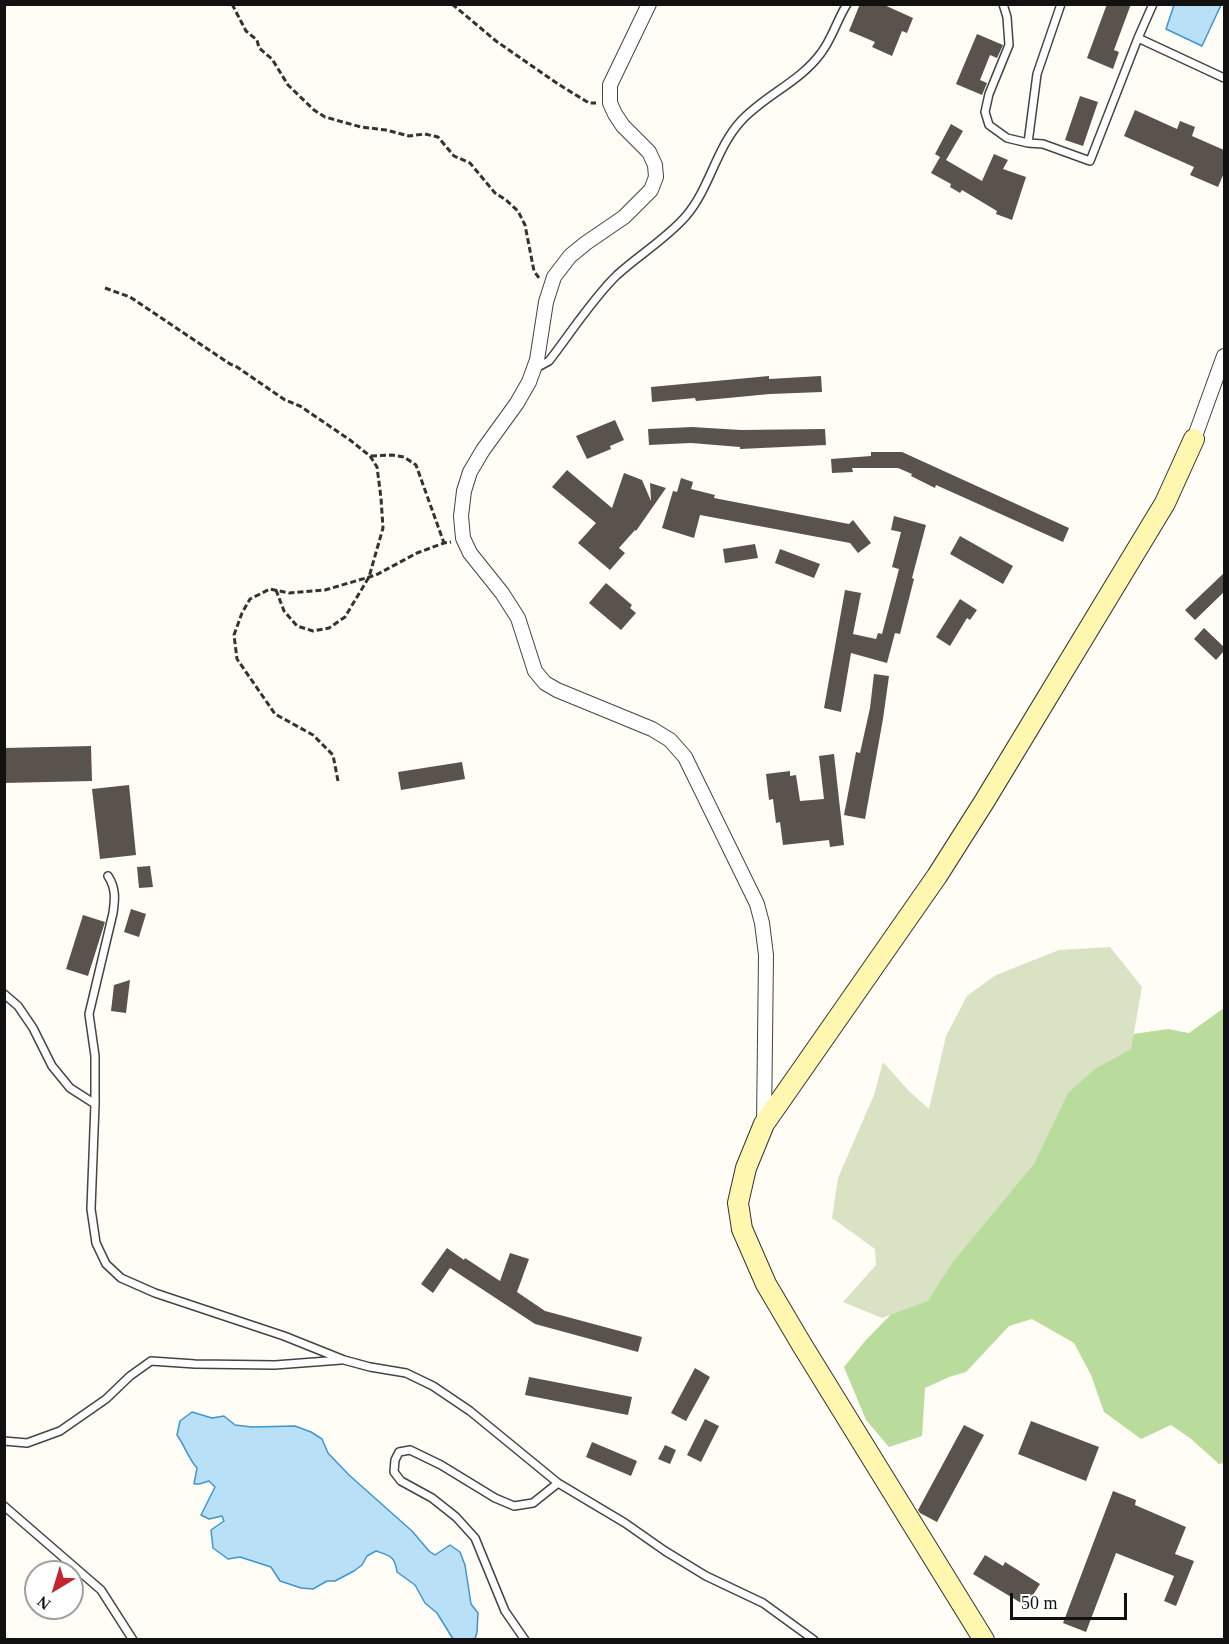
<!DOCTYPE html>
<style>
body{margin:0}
#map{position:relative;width:1229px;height:1644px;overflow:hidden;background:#fffdf5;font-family:Georgia,serif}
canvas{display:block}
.frame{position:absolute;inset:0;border:6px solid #111;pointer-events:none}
.north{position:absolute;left:24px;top:1560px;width:60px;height:60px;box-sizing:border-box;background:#fff;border:2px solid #a0a0a0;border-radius:50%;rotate:218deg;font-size:16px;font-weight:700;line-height:24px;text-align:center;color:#111}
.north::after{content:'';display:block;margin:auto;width:21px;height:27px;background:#c4262e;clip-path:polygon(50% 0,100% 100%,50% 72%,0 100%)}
.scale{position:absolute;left:1010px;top:1593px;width:117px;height:27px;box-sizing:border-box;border:3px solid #111;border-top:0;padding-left:8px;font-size:18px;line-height:21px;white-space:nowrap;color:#111;-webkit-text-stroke:4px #fff;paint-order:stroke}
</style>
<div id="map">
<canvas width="1229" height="1644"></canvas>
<div class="frame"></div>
<div class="north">N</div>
<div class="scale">50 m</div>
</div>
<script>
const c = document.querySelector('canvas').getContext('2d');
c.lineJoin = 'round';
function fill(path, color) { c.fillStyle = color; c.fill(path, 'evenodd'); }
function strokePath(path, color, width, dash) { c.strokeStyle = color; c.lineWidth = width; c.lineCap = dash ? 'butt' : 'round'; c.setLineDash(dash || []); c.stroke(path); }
const forest = new Path2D(`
 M 1224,1008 L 1224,1463 L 1219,1464 L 1190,1438 L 1171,1425 L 1141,1439 L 1104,1412 L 1091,1375 L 1074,1343 L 1032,1319 L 1009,1326 L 966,1372 L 949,1377 L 925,1388 L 922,1436 L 889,1447 L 866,1420 L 844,1367 L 865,1341 L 905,1300 L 1019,1124 L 1106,1038 L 1168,1029 L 1189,1033 Z`);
const cemetery = new Path2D(`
 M 1110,947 L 1142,987 L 1131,1049 L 1095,1069 L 1068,1093 L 1034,1164 L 952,1263 L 928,1301 L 882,1318 L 843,1302 L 876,1265 L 875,1249 L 832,1218 L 838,1178 L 874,1095 L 883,1062 L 909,1091 L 929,1109 L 946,1036 L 967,996 L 996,975 L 1059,950 Z`);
const water = new Path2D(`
 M 1174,5 L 1221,5 L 1202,46 L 1166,29 Z
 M 192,1412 L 212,1418 L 224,1416 L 235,1425 L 252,1427 L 295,1426 L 311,1432 L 322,1439 L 328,1453 L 349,1475 L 412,1531 L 429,1551 L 435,1555 L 450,1545 L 460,1552 L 465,1565 L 471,1604 L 478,1613 L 477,1632 L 475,1639 L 453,1639 L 437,1613 L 425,1603 L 415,1585 L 397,1572 C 395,1556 390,1556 376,1551 L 367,1556 L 362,1565 L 354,1571 L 335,1581 L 327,1581 L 313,1589 L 301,1588 L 280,1581 L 271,1567 L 240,1557 L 228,1559 L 213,1548 L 211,1530 L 224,1521 L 222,1516 L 209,1519 L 201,1515 L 215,1487 L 209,1481 L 199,1484 L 194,1484 L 197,1468 C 188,1458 185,1446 177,1435 L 180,1421 Z`);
const building = new Path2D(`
 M 860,4 L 882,4 L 913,18 L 907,33 L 902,31 L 892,56 L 872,47 L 875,42 L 849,31 Z
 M 1107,4 L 1131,4 L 1114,50 L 1119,52 L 1113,69 L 1087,58 Z
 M 977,34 L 1003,45 L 997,58 L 990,55 L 980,80 L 987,83 L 982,95 L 956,84 Z
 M 1080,96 L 1098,102 L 1083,146 L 1065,140 Z
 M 1135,110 L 1177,129 L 1180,121 L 1195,127 L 1192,136 L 1224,150 L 1224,173 L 1218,187 L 1190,175 L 1194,167 L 1124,136 Z
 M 951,124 L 963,131 L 946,160 L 982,181 L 994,154 L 1008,160 L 1003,169 L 1026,177 L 1012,220 L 996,214 L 997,211 L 962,190 L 960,193 L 950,187 L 951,184 L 931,173 L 940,157 L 935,154 Z
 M 769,376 L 769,379 L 821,376 L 822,392 L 770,394 L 696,401 L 695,398 L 652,402 L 651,387 Z
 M 615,420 L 624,440 L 610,446 L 611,449 L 587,459 L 576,436 Z
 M 692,427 L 741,430 L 825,429 L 826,445 L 740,449 L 740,447 L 691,443 L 649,445 L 648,429 Z
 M 871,452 L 902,452 L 1069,528 L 1063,542 L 936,485 L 935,488 L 911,476 L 912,474 L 898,468 L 852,468 L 853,472 L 832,473 L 831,459 L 871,456 Z
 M 567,470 L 612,508 L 624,473 L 642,480 L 651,501 L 650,483 L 666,488 L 636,531 L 635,530 L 619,548 L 625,553 L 610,570 L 578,543 L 596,523 L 552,487 Z
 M 681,478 L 693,482 L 691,489 L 715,495 L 714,498 L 849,524 L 853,520 L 871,543 L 858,553 L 850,543 L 700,515 L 694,538 L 662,528 L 673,491 L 677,492 Z
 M 894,516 L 926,525 L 912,578 L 914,579 L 900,634 L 895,633 L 887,663 L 851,653 L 841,712 L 824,708 L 845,590 L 861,593 L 853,634 L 876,639 L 878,633 L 882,634 L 899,569 L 892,567 L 901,532 L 891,530 Z
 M 960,536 L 1013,566 L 1003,584 L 950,554 Z
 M 755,544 L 758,558 L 725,563 L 723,549 Z
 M 780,549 L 820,564 L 814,578 L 775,563 Z
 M 1224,573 L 1224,592 L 1195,620 L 1185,610 Z
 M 606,583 L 632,605 L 630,608 L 636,613 L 621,630 L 589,603 Z
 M 960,599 L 977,610 L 970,620 L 967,618 L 950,646 L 936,637 Z
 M 1204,628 L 1224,647 L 1224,651 L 1216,660 L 1194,639 Z
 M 874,674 L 889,676 L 883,719 L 865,819 L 844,815 L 856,752 L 860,753 L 870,708 Z
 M 91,746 L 92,781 L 4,783 L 4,748 Z
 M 834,754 L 844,845 L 830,847 L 829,840 L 783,845 L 780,822 L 776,823 L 773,799 L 769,800 L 766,774 L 790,771 L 790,776 L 796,775 L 800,801 L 824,799 L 819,756 Z
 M 462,762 L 465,779 L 401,790 L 398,772 Z
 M 129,785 L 136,855 L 100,859 L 92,789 Z
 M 150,866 L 153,887 L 139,888 L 137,867 Z
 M 131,909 L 146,914 L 139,937 L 124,932 Z
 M 83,915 L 105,922 L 88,976 L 66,969 Z
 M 130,980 L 126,1013 L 111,1011 L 114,985 Z
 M 447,1248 L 464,1260 L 465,1258 L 500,1281 L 510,1253 L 529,1259 L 517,1292 L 545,1311 L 642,1337 L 638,1352 L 535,1324 L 450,1268 L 433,1293 L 421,1284 Z
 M 695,1368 L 710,1377 L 686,1421 L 671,1413 Z
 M 529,1377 L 632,1397 L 628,1415 L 525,1395 Z
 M 705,1419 L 719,1426 L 701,1462 L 687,1455 Z
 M 1031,1421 L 1099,1447 L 1086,1481 L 1018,1454 Z
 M 964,1425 L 984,1435 L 937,1522 L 920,1513 L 918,1510 Z
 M 592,1442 L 637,1461 L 631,1476 L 586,1457 Z
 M 665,1445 L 676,1450 L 670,1464 L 658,1459 Z
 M 1113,1491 L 1136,1500 L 1135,1505 L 1186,1527 L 1175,1554 L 1194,1561 L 1176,1606 L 1164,1601 L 1174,1576 L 1116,1553 L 1086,1632 L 1063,1623 Z
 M 985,1555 L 1003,1566 L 1005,1562 L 1040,1584 L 1026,1606 L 973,1574 Z`);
const path = new Path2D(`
 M 232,4 L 246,31 L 257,40 L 259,48 L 272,59 L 288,85 L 314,110 L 325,117 L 361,127 L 386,130 L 409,136 L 425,134 L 438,137 L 454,156 L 470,163 L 495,193 L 506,200 L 518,211 L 525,225 L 534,271 L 539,278
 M 452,4 L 496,41 L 558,84 L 589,103 L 596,103
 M 105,288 L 130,297 L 230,364 L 237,367 L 285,400 L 300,406 L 350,440 L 370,456 L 377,467 L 381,498 L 383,528 L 369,577 L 345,617 L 329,628 L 313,631 L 297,626 L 284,611 L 276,590
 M 371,456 L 392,455 L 404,457 L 416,465 L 444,543
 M 338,781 L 333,755 L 313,735 L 275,714 L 237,659 L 234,635 L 242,613 L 250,599 L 270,589 L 289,593 L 325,590 L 376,575 L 417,553 L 444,543 L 451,542`);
const lane = new Path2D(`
 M 1003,4 L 1007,17 L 1009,45 L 989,94 L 985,112 L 989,125 L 1007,138 L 1028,143 L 1043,144 L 1090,161 L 1138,38 L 1153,4
 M 1138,38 L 1224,78
 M 1028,143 L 1037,74 L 1061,4
 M 536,368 L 549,361 C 570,334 593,298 617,275 C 640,254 666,239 686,216 C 710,188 716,148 741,121 C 765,95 800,82 821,53 C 832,39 837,20 847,4
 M 108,876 C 116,888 115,899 113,913 L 89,1014 L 95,1056 L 95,1104 L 91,1209 L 96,1243 L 106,1264 L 121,1278 L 155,1293 L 284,1336 L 344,1360 L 370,1367 L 406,1373 L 433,1386 L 470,1411 L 558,1483 L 625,1523 L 665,1551 L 706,1576 L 763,1603 L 814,1640
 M 4,994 L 18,1006 L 33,1028 L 52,1066 L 70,1088 L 95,1104
 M 4,1441 L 27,1443 L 60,1431 L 106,1399 L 130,1376 L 151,1361 L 195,1364 L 275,1365 L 341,1360
 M 4,1506 L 101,1590 L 133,1640
 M 525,1640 L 505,1611 L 475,1538 L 456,1517 L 432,1498 L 401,1481 L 394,1472 L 395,1460 L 399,1452 L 410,1450 L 441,1465 L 495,1498 L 514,1506 L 533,1503 L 558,1483`);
const street = new Path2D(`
 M 649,4 L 610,85 L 610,103 L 615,114 L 623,126 L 649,152 L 655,165 L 656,177 L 651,190 L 624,217 L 586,243 L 570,256 L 554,277 L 546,302 L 537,360 L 529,382 L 517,403 L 483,450 L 470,472 L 464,491 L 461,516 L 463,538 L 470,553 L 502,593 L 518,618 L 535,671 L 545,683 L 557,690 L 652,729 L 670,740 L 685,757 L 757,904 L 762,923 L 766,955 L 764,1124
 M 1194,439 L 1224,356`);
const secondary = new Path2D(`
 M 984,1640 L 802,1345 L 766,1284 L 742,1229 L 738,1203 L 746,1168 L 764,1124 L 937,876 L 984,802 L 1165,503 L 1194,439`);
fill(forest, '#b9dc9c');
fill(cemetery, '#d9e3c4');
fill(water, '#b9e0f7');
strokePath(water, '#3f96cf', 1.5);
fill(building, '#5a524d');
strokePath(lane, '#444', 10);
strokePath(street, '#444', 16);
strokePath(secondary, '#333', 22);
strokePath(path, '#333', 3, [6, 3]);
strokePath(lane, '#fff', 7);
strokePath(street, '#fff', 14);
strokePath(secondary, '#fff6b0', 20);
</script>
